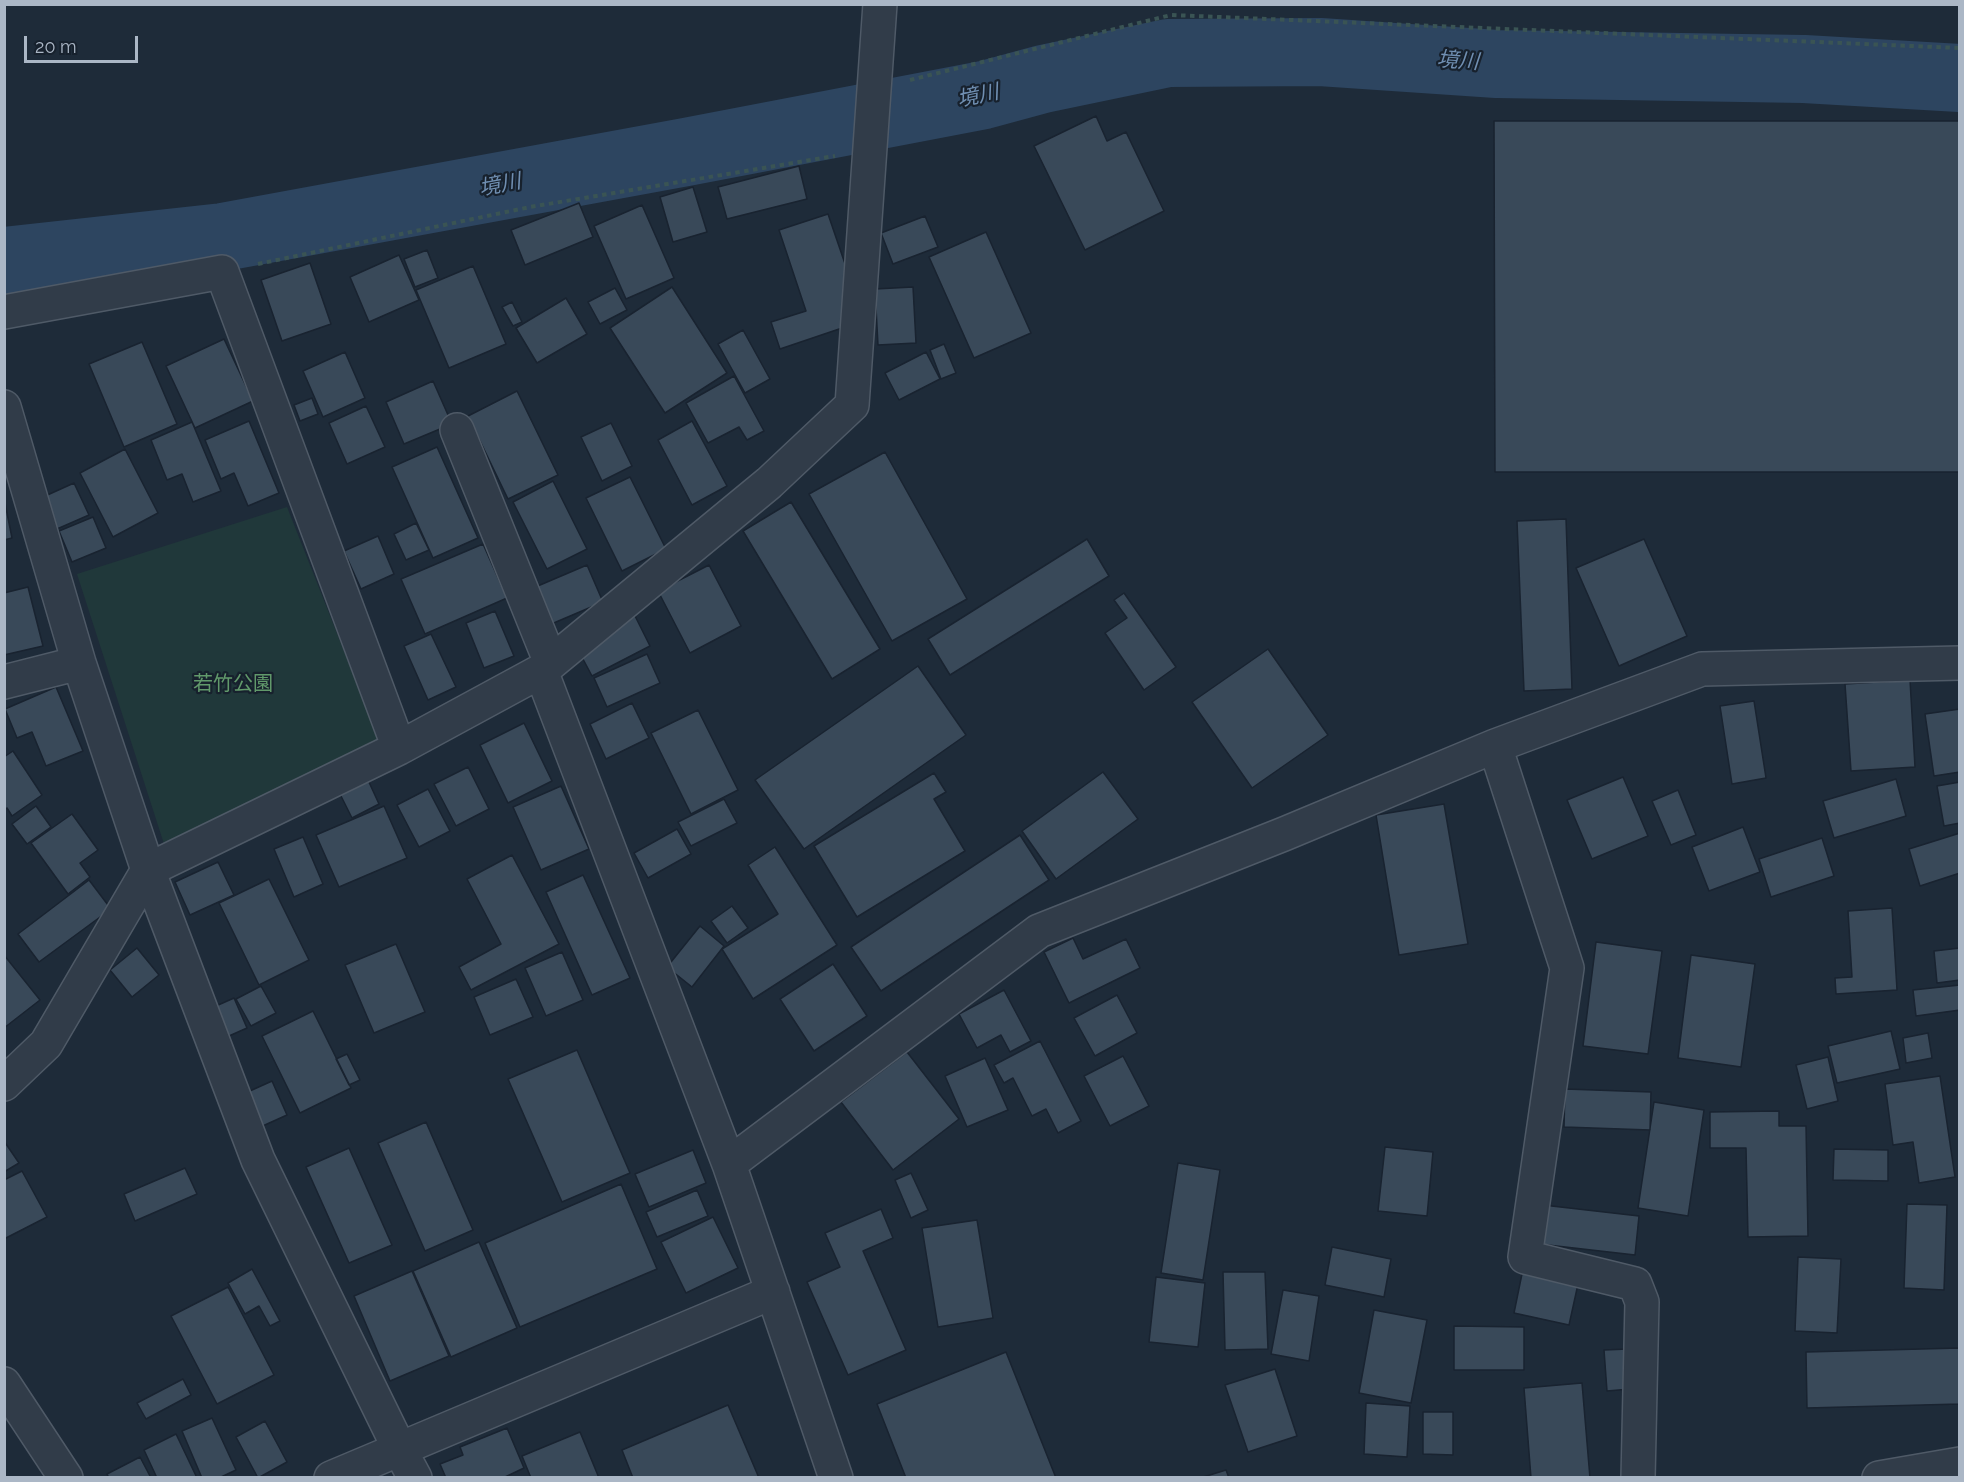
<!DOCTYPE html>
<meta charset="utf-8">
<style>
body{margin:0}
#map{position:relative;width:1964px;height:1482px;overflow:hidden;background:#1e2b39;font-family:Raleway,sans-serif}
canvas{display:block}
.frame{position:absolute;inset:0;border:6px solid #abb7c6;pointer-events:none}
.scale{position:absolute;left:24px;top:36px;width:114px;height:27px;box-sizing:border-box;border:3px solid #abb7c6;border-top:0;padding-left:8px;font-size:18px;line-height:21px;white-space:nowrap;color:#abb7c6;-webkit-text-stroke:4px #17212d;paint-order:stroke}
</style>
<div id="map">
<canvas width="1964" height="1482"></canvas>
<div class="frame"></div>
<div class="scale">20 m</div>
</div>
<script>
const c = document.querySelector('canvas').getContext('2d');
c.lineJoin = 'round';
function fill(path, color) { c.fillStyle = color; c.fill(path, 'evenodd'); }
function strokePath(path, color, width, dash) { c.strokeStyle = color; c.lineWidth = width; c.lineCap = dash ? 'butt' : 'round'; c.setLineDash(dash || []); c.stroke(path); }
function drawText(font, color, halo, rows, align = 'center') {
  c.font = font + ' Raleway,"Noto Sans JP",sans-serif'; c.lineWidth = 4.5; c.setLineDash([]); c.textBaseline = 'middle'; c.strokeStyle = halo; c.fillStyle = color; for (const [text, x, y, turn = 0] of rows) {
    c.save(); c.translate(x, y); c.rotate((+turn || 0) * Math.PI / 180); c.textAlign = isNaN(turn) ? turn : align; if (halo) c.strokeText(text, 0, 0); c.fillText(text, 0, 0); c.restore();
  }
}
const green = new Path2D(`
 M 287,507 L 380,742 L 165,847 L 77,574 Z`);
const river = new Path2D(`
 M 4,261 L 223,237 L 686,152 L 984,95 L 1043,79 L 1168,53 L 1320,52 L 1497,64 L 1804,69 L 1960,78`);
const building = new Path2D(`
 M 1096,116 L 1107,141 L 1126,132 L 1164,211 L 1085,250 L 1034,146 Z
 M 1494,121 L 1960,121 L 1960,472 L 1495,472 Z
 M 799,166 L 807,199 L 727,219 L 718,187 Z
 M 693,187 L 707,232 L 673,242 L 660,197 Z
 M 579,203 L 593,237 L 525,265 L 511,230 Z
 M 642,205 L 674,278 L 626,299 L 594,226 Z
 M 828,214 L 856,296 L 851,325 L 780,349 L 771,322 L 806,311 L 779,230 Z
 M 925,216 L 938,247 L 893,264 L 881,233 Z
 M 986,232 L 1031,333 L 974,358 L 929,257 Z
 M 427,250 L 438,278 L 415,287 L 404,259 Z
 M 399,255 L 419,300 L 369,322 L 350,277 Z
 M 310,263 L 331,324 L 282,341 L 261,280 Z
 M 473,266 L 506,344 L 449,368 L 416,290 Z
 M 672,287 L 727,373 L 665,413 L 610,328 Z
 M 913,287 L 916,343 L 878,345 L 875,289 Z
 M 615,288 L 627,310 L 600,324 L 588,302 Z
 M 566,298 L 587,334 L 537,363 L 516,328 Z
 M 512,302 L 522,322 L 513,326 L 502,307 Z
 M 743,330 L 770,379 L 745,393 L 718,344 Z
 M 224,339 L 253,401 L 195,428 L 166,366 Z
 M 142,342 L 177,424 L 124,447 L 89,364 Z
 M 944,344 L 956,373 L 941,379 L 930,350 Z
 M 345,352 L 365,398 L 323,417 L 303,371 Z
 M 926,352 L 940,379 L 899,400 L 885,373 Z
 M 734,376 L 764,431 L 747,440 L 739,427 L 708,443 L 686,403 Z
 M 433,381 L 452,424 L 404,444 L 386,402 Z
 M 517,391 L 558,475 L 508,499 L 468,416 Z
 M 312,398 L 318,414 L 300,421 L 294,405 Z
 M 366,406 L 385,447 L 347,464 L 329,423 Z
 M 249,421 L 279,493 L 248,506 L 234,473 L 221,479 L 205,440 Z
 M 692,421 L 727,486 L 692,505 L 658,440 Z
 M 192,422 L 221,491 L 193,502 L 182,474 L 167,480 L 151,440 Z
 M 611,423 L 632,466 L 602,481 L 581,437 Z
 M 437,447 L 478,538 L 433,558 L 392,467 Z
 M 125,449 L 158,513 L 113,537 L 80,473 Z
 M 885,452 L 967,599 L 892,641 L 809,494 Z
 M 630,477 L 666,549 L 622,571 L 586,498 Z
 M 553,481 L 587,549 L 547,569 L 513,502 Z
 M 74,483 L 89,515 L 57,529 L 43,497 Z
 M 4,498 L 12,538 L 4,540 Z
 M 791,502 L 880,649 L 832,679 L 743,531 Z
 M 93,517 L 106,548 L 72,562 L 59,531 Z
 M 1566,519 L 1572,689 L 1524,691 L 1517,521 Z
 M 416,523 L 429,550 L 406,560 L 394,534 Z
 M 378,536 L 394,574 L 361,589 L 344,551 Z
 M 1087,539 L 1109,576 L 950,675 L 928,639 Z
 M 1644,539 L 1687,636 L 1619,666 L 1576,568 Z
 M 483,544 L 507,598 L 425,634 L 401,579 Z
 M 587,565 L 603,602 L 542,628 L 526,591 Z
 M 709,565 L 741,626 L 690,653 L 658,591 Z
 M 28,587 L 43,646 L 4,655 L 4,593 Z
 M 1124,593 L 1176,667 L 1144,690 L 1105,633 L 1127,618 L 1114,600 Z
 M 495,611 L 514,656 L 484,668 L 466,623 Z
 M 634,614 L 650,646 L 592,676 L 575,644 Z
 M 431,634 L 456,687 L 428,700 L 404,646 Z
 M 1268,649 L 1328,735 L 1252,788 L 1192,702 Z
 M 647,654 L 660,683 L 607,707 L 594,678 Z
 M 918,666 L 966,735 L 804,849 L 755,780 Z
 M 1910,680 L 1915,767 L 1851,771 L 1845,684 Z
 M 56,687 L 83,751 L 46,766 L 32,732 L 17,738 L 5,709 Z
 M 1754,701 L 1766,778 L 1732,784 L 1720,706 Z
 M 632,703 L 649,738 L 606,759 L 590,724 Z
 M 1960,709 L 1960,772 L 1934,776 L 1925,714 Z
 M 698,710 L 738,790 L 691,814 L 651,733 Z
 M 524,723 L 552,781 L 508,803 L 480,745 Z
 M 13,751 L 42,795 L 12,816 L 7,808 L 4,810 L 4,757 Z
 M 468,767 L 489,809 L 456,826 L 434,784 Z
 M 1103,772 L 1138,819 L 1056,879 L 1022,831 Z
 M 934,773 L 946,792 L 934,799 L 965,851 L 857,917 L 814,846 Z
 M 1623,777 L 1648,836 L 1592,859 L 1567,800 Z
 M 1896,779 L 1906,816 L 1834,838 L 1823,801 Z
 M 368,780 L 379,804 L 352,818 L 340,794 Z
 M 1960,782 L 1960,823 L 1944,826 L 1937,786 Z
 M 561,786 L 589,849 L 541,870 L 513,807 Z
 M 428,789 L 450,831 L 419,847 L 397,805 Z
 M 1678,790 L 1696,835 L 1671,845 L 1652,801 Z
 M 724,799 L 737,823 L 691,846 L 678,822 Z
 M 1444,804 L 1468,944 L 1399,955 L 1376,815 Z
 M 36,806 L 51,827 L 27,844 L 12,824 Z
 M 384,806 L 407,858 L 339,887 L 316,835 Z
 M 72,814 L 98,850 L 80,863 L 90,877 L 68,894 L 31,843 Z
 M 1743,827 L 1760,872 L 1709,891 L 1692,847 Z
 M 677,829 L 691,854 L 648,878 L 634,853 Z
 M 1960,833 L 1960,873 L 1920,886 L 1909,849 Z
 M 1020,835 L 1049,880 L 881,991 L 851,947 Z
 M 303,837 L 323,884 L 294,897 L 274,849 Z
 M 1822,838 L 1834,876 L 1771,897 L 1759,859 Z
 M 775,847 L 837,945 L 753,999 L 722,949 L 778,914 L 748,865 Z
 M 512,855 L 559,944 L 471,990 L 459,967 L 501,944 L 467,879 Z
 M 218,862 L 234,895 L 190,915 L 175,882 Z
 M 583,875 L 630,978 L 592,995 L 546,892 Z
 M 269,879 L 309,960 L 259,985 L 219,903 Z
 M 89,880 L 111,909 L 39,962 L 18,934 Z
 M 732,906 L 748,928 L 727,943 L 711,921 Z
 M 1892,908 L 1897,990 L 1836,994 L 1835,978 L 1852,977 L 1848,911 Z
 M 700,926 L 724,946 L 692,987 L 667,967 Z
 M 1073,938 L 1083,959 L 1126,939 L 1140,968 L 1069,1003 L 1044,952 Z
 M 1596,942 L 1662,951 L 1648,1054 L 1583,1046 Z
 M 396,944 L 425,1012 L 374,1033 L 345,965 Z
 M 137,948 L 159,975 L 132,997 L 110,970 Z
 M 1960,948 L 1960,980 L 1937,983 L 1934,951 Z
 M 562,952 L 583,1000 L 546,1016 L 525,968 Z
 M 4,955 L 40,1000 L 4,1028 Z
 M 1691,955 L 1755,964 L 1741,1067 L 1678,1058 Z
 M 833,964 L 867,1016 L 814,1051 L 780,999 Z
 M 516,979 L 533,1017 L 490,1035 L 474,997 Z
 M 1960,985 L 1960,1010 L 1916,1016 L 1913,990 Z
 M 261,986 L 276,1013 L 251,1026 L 236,999 Z
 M 1004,990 L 1031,1041 L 1010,1052 L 1001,1035 L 977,1048 L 959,1014 Z
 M 1117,995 L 1137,1033 L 1095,1056 L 1074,1018 Z
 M 234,998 L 247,1028 L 229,1036 L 216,1006 Z
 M 313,1011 L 351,1088 L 300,1113 L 262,1036 Z
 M 1891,1031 L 1900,1069 L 1837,1083 L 1828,1046 Z
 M 1928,1033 L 1932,1058 L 1906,1063 L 1903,1038 Z
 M 1040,1041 L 1081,1121 L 1058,1133 L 1046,1109 L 1032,1116 L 1013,1078 L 1004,1083 L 994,1065 Z
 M 577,1050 L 630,1173 L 562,1202 L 508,1079 Z
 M 907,1052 L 959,1119 L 893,1170 L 841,1102 Z
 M 347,1054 L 360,1080 L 349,1085 L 336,1059 Z
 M 1123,1056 L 1149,1106 L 1110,1126 L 1084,1076 Z
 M 1828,1057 L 1838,1101 L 1807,1109 L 1796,1065 Z
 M 985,1058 L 1008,1110 L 967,1127 L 945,1076 Z
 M 1940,1076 L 1955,1177 L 1919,1183 L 1913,1142 L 1893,1145 L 1885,1084 Z
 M 272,1081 L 287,1115 L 256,1129 L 241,1095 Z
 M 1565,1089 L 1651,1092 L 1650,1130 L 1564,1127 Z
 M 1654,1102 L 1704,1110 L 1688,1216 L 1638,1208 Z
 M 1779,1111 L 1779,1126 L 1806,1126 L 1808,1236 L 1748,1237 L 1746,1148 L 1710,1148 L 1710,1112 Z
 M 426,1122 L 473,1230 L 425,1251 L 378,1143 Z
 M 4,1141 L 19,1163 L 4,1172 Z
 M 1385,1147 L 1433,1152 L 1427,1216 L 1378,1211 Z
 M 349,1148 L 392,1245 L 349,1263 L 306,1167 Z
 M 1834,1149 L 1888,1150 L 1888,1181 L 1833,1180 Z
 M 693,1150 L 706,1183 L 649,1207 L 635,1174 Z
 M 1178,1163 L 1220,1170 L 1203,1280 L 1161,1273 Z
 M 185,1168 L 197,1194 L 135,1221 L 124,1194 Z
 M 22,1171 L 47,1217 L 4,1239 L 4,1180 Z
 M 911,1173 L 928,1210 L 911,1218 L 895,1180 Z
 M 621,1184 L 657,1269 L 520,1327 L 485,1243 Z
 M 697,1190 L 708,1216 L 657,1237 L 646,1212 Z
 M 1907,1204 L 1947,1205 L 1944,1290 L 1904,1288 Z
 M 1543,1205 L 1639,1216 L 1635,1255 L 1539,1244 Z
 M 881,1209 L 893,1238 L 863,1251 L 906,1350 L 848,1375 L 807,1282 L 840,1267 L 825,1233 Z
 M 713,1217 L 738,1268 L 686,1293 L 661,1242 Z
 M 977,1220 L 993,1318 L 938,1327 L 922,1228 Z
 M 479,1242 L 517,1328 L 451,1357 L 413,1271 Z
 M 1332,1247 L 1391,1259 L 1384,1297 L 1325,1285 Z
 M 1798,1257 L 1841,1259 L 1837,1333 L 1795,1331 Z
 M 1524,1264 L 1580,1275 L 1569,1325 L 1514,1313 Z
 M 252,1269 L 280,1321 L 270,1326 L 259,1306 L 245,1314 L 228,1283 Z
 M 412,1271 L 449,1356 L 390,1381 L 354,1296 Z
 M 1223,1272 L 1265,1272 L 1268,1349 L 1225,1350 Z
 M 1156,1277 L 1205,1283 L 1198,1347 L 1149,1342 Z
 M 228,1287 L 274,1375 L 217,1404 L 171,1316 Z
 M 1283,1290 L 1319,1296 L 1309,1361 L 1271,1354 Z
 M 1374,1310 L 1427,1320 L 1411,1403 L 1359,1393 Z
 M 1454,1326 L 1524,1327 L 1524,1370 L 1454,1370 Z
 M 1960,1348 L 1960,1404 L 1807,1408 L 1806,1352 Z
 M 1628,1349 L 1630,1389 L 1607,1391 L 1604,1350 Z
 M 1006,1352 L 1056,1478 L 906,1478 L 877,1404 Z
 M 1275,1369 L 1297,1436 L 1248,1452 L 1225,1385 Z
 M 183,1379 L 191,1395 L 146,1419 L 137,1403 Z
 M 1582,1383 L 1590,1478 L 1531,1478 L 1524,1388 Z
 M 1366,1403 L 1410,1406 L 1407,1457 L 1364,1454 Z
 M 728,1405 L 759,1478 L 633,1478 L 622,1450 Z
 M 1423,1412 L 1453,1412 L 1453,1455 L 1423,1454 Z
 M 212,1418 L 236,1470 L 219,1478 L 202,1478 L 182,1431 Z
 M 265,1421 L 287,1462 L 258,1478 L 236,1437 Z
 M 507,1428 L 524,1468 L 503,1478 L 446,1478 L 440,1464 L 463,1455 L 460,1447 Z
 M 580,1432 L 599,1478 L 531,1478 L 522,1456 Z
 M 176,1434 L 197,1478 L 157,1478 L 144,1450 Z
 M 140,1457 L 151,1478 L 109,1478 L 107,1474 Z
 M 1226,1470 L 1229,1478 L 1200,1478 Z`);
const path = new Path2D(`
 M 910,80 L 1171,15 L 1960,48
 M 258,264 L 530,207 L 835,156`);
const minor = new Path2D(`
 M 4,312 L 222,272 L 399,748
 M 4,407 L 79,663 L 148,870 L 258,1160 L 400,1450 L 415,1478
 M 457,430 L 551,663
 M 541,671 L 729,1164 L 836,1478
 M 4,682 L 79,663
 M 1495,746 L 1567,968 L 1525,1257 L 1635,1284 L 1642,1302 L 1638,1478
 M 4,1084 L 46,1044 L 148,870 L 399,748 L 541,671 L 769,483 L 852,405 L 880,4
 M 729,1164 L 1039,931 L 1284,834 L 1495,746 L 1702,669 L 1960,663
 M 4,1384 L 66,1478
 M 331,1478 L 773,1292
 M 1879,1478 L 1960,1464`);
const parkNames = [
 ["若竹公園",233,684]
];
const waterNames = [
 ["境川",1458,61,4],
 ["境川",978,96,-12],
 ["境川",500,185,-11]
];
fill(green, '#20383a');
strokePath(river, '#2d4560', 68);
fill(building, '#394959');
strokePath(building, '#192330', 1.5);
strokePath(minor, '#4f5a67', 36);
strokePath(path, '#3a5454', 4, [4.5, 4.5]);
strokePath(minor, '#313c49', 33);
drawText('20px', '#61996b', '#17212d', parkNames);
drawText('italic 21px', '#708fb2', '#17212d', waterNames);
</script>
